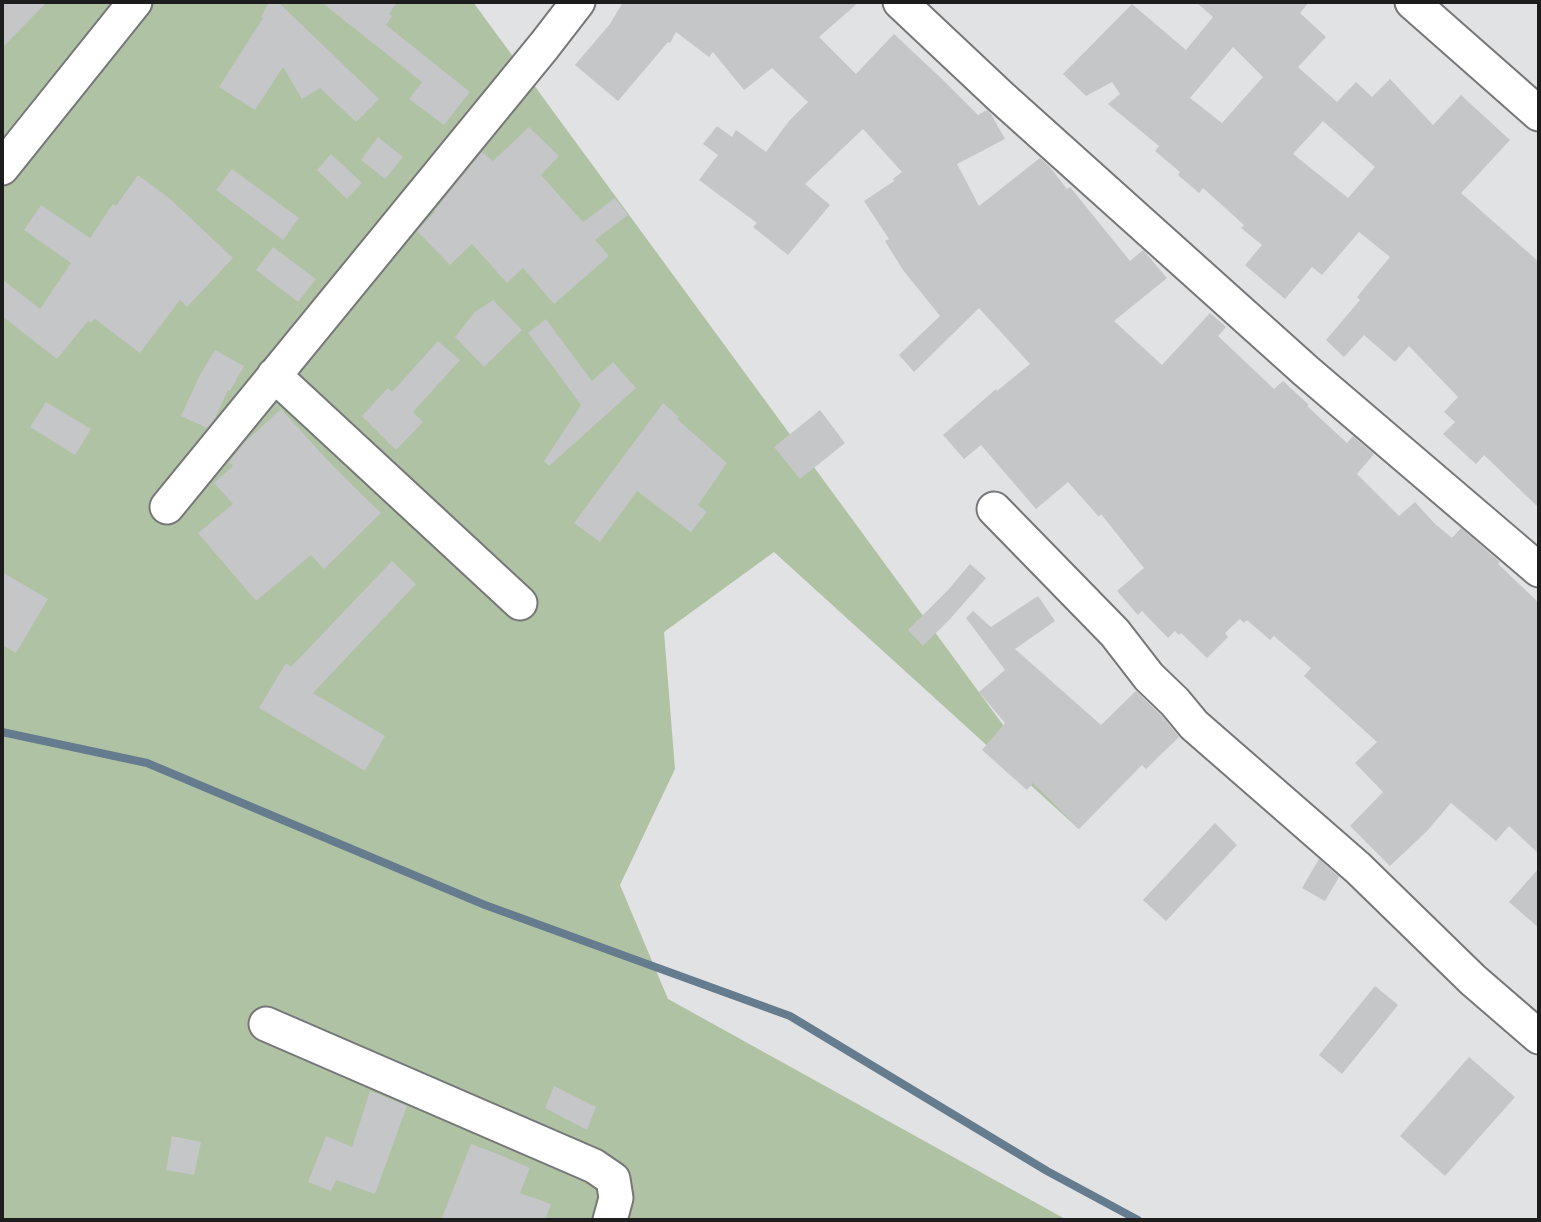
<!DOCTYPE html>
<style>
body{margin:0}
#map{position:relative;width:1541px;height:1222px;overflow:hidden;background:#e0e2e3;font-family:"PT Sans Narrow",sans-serif}
canvas{display:block}
.frame{position:absolute;inset:0;border:4px solid #1d1d1e;pointer-events:none}
</style>
<div id="map">
<canvas width="1541" height="1222"></canvas>
<div class="frame"></div>
</div>
<script>
const c = document.querySelector('canvas').getContext('2d');
c.lineJoin = 'round';
function fill(path, color) { c.fillStyle = color; c.fill(path, 'evenodd'); }
function strokePath(path, color, width, dash) { c.strokeStyle = color; c.lineWidth = width; c.lineCap = dash ? 'butt' : 'round'; c.setLineDash(dash || []); c.stroke(path); }
const green = new Path2D(`
 M 2,2 L 473,2 L 1080,830 L 774,552 L 664,632 L 675,769 L 620,885 L 668,999 L 1067,1220 L 2,1220 Z`);
const stream = new Path2D(`
 M 2,732 L 147,763 L 485,905 L 790,1016 L 1047,1171 L 1138,1220`);
const building = new Path2D(`
 M 2,2 L 47,2 L 2,48 Z
 M 269,2 L 278,2 L 379,99 L 356,122 L 320,88 L 302,99 L 283,67 L 255,110 L 219,87 L 263,18 L 261,17 Z
 M 321,2 L 397,2 L 389,14 L 392,16 L 386,25 L 470,92 L 444,125 L 409,99 L 422,82 Z
 M 623,2 L 859,2 L 819,37 L 856,74 L 894,34 L 944,81 L 978,115 L 987,110 L 991,114 L 1005,139 L 957,164 L 979,206 L 1040,158 L 1049,166 L 1067,189 L 1070,187 L 1130,261 L 1143,250 L 1167,278 L 1114,321 L 1162,365 L 1210,313 L 1226,327 L 1218,336 L 1274,389 L 1283,381 L 1309,405 L 1307,406 L 1347,443 L 1353,436 L 1374,454 L 1357,474 L 1399,516 L 1415,502 L 1434,523 L 1452,538 L 1461,528 L 1500,562 L 1498,564 L 1539,603 L 1539,854 L 1509,826 L 1496,841 L 1451,803 L 1427,831 L 1390,866 L 1350,826 L 1383,792 L 1355,763 L 1377,742 L 1304,676 L 1311,668 L 1274,636 L 1270,640 L 1247,620 L 1244,623 L 1240,619 L 1225,633 L 1228,637 L 1207,658 L 1181,633 L 1179,635 L 1175,631 L 1168,638 L 1142,611 L 1138,615 L 1117,591 L 1144,568 L 1101,514 L 1099,517 L 1068,482 L 1036,509 L 981,445 L 964,459 L 943,435 L 996,389 L 997,391 L 1030,364 L 979,308 L 914,372 L 899,355 L 940,316 L 903,270 L 885,241 L 889,239 L 864,201 L 894,181 L 893,179 L 902,172 L 863,129 L 805,184 L 830,205 L 788,255 L 753,227 L 757,223 L 699,180 L 718,155 L 703,144 L 717,126 L 732,137 L 736,130 L 766,152 L 789,121 L 808,102 L 772,68 L 744,90 L 713,52 L 709,57 L 676,32 L 670,43 L 668,42 L 618,101 L 575,65 L 610,24 Z
 M 1196,2 L 1309,2 L 1300,13 L 1326,37 L 1298,67 L 1337,102 L 1356,82 L 1372,97 L 1390,79 L 1433,125 L 1461,95 L 1510,140 L 1461,193 L 1539,262 L 1539,508 L 1484,455 L 1476,464 L 1443,434 L 1455,422 L 1444,412 L 1458,397 L 1409,346 L 1395,362 L 1364,335 L 1344,357 L 1326,340 L 1360,300 L 1357,297 L 1390,257 L 1359,232 L 1322,275 L 1312,267 L 1285,299 L 1245,265 L 1262,245 L 1241,228 L 1244,225 L 1203,188 L 1199,193 L 1178,175 L 1180,172 L 1155,151 L 1159,146 L 1108,104 L 1120,94 L 1112,82 L 1086,96 L 1063,74 L 1132,4 L 1186,50 L 1213,17 ZM 1233,47 L 1263,77 L 1222,123 L 1190,98 ZM 1323,121 L 1375,167 L 1348,198 L 1293,154 Z
 M 529,127 L 559,156 L 541,175 L 583,222 L 615,198 L 628,215 L 595,240 L 609,256 L 554,304 L 523,268 L 507,283 L 472,244 L 450,265 L 417,231 L 435,212 L 434,211 L 482,152 L 493,161 Z
 M 378,137 L 403,157 L 385,179 L 361,160 Z
 M 331,154 L 362,183 L 347,199 L 317,170 Z
 M 232,169 L 299,218 L 283,240 L 216,190 Z
 M 138,175 L 168,197 L 233,258 L 187,307 L 180,300 L 140,353 L 95,319 L 91,323 L 88,321 L 57,359 L 2,316 L 2,279 L 40,309 L 71,263 L 24,230 L 41,205 L 90,238 L 113,204 L 116,206 Z
 M 273,247 L 316,279 L 298,302 L 256,270 Z
 M 493,300 L 522,330 L 484,367 L 455,337 L 475,312 Z
 M 546,319 L 592,381 L 613,362 L 636,388 L 549,466 L 544,461 L 581,405 L 528,333 Z
 M 438,341 L 460,360 L 413,412 L 423,422 L 396,450 L 362,416 L 388,388 L 392,392 Z
 M 215,350 L 244,366 L 230,391 L 228,390 L 215,418 L 207,428 L 181,416 L 200,375 Z
 M 46,402 L 91,429 L 75,455 L 30,427 Z
 M 663,403 L 679,417 L 677,419 L 727,463 L 698,505 L 707,512 L 691,532 L 637,491 L 600,542 L 574,523 Z
 M 281,409 L 332,465 L 381,513 L 324,569 L 311,555 L 256,601 L 198,533 L 233,504 L 214,483 L 233,466 L 229,462 L 245,442 Z
 M 820,410 L 845,443 L 800,479 L 774,447 Z
 M 392,561 L 416,584 L 313,693 L 385,736 L 365,771 L 259,708 L 286,663 L 291,667 Z
 M 970,564 L 986,578 L 950,619 L 923,646 L 908,630 L 948,590 Z
 M 2,572 L 48,599 L 16,653 L 2,645 Z
 M 1038,596 L 1055,621 L 1015,649 L 1101,725 L 1136,691 L 1161,715 L 1179,737 L 1146,769 L 1142,765 L 1079,829 L 1033,783 L 1027,790 L 982,750 L 1005,723 L 979,692 L 1005,670 L 966,618 L 973,611 L 991,627 Z
 M 1215,823 L 1237,845 L 1166,921 L 1143,900 Z
 M 1319,859 L 1339,877 L 1325,901 L 1302,888 Z
 M 1539,868 L 1539,928 L 1509,902 Z
 M 1375,986 L 1398,1005 L 1342,1074 L 1319,1055 Z
 M 1469,1057 L 1515,1097 L 1445,1176 L 1400,1136 Z
 M 554,1086 L 596,1107 L 587,1130 L 545,1108 Z
 M 370,1091 L 407,1106 L 375,1194 L 336,1180 L 331,1191 L 308,1182 L 326,1136 L 352,1147 Z
 M 172,1136 L 201,1142 L 194,1175 L 166,1170 Z
 M 471,1144 L 498,1154 L 530,1168 L 520,1193 L 551,1204 L 545,1220 L 441,1220 Z`);
const minor = new Path2D(`
 M 900,2 L 1001,97 L 1306,371 L 1539,570
 M 1412,2 L 1539,114
 M 2,168 L 135,2
 M 274,375 L 520,603
 M 167,507 L 544,46 L 578,2
 M 994,509 L 1115,633 L 1149,677 L 1175,702 L 1194,725 L 1358,868 L 1473,980 L 1539,1037
 M 266,1024 L 594,1166 L 613,1179 L 616,1198 L 610,1220`);
fill(green, '#afc2a3');
strokePath(stream, '#657b8e', 8);
fill(building, '#c4c6c8');
strokePath(minor, '#757778', 37);
strokePath(minor, '#fff', 33);
</script>
